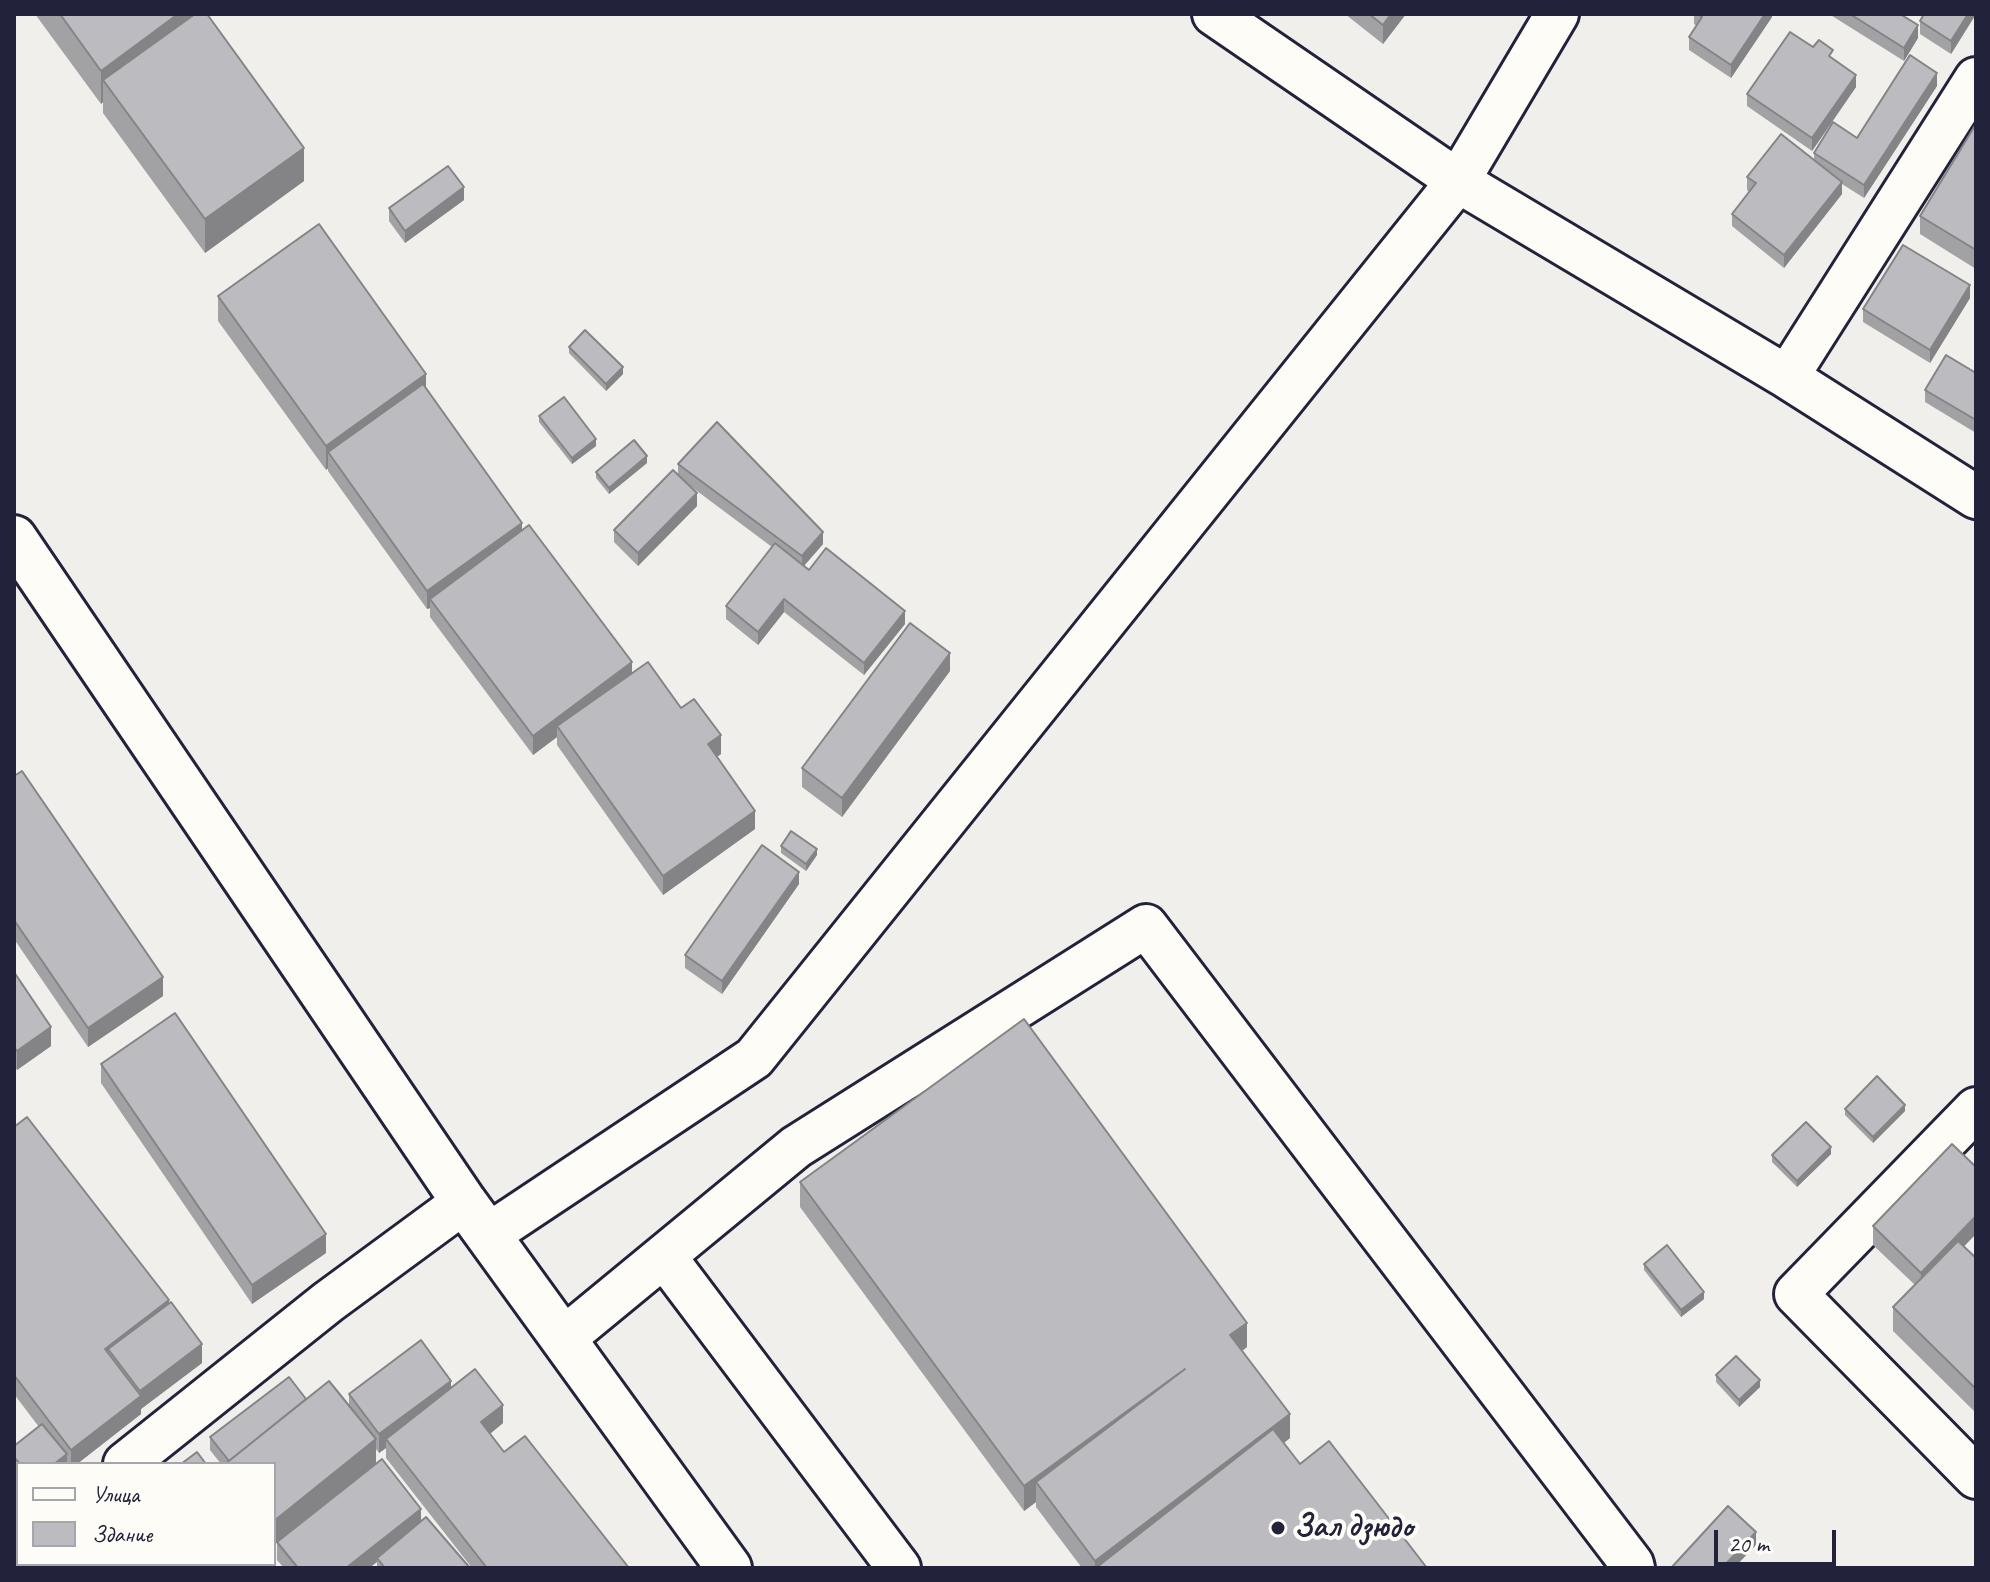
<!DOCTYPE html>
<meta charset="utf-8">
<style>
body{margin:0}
#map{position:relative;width:1990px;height:1582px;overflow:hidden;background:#f0efec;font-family:Caveat,sans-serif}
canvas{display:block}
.frame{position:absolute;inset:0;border:16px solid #22223b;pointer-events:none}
.legend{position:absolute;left:16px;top:1462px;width:260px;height:104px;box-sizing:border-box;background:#fdfcf7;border:2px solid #a5a5ac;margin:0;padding:10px 14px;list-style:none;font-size:24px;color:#22223b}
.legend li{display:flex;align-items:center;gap:16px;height:40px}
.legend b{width:40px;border:2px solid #a5a5ac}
.scale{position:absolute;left:1714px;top:1530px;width:122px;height:36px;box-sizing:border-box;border:4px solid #22223b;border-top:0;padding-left:10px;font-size:24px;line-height:28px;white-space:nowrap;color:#22223b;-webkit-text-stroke:6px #fdfcf7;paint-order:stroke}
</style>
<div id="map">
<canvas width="1990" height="1582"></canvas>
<div class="frame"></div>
<ul class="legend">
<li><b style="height:10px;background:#fdfcf7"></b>Улица</li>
<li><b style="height:22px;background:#bcbcc0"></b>Здание</li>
</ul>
<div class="scale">20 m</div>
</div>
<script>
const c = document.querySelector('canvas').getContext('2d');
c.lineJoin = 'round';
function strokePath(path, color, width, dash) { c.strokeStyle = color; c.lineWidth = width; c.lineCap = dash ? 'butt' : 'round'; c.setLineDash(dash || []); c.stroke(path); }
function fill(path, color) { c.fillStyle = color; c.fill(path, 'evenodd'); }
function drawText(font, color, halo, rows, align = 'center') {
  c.font = font + ' Caveat,sans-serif'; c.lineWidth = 8; c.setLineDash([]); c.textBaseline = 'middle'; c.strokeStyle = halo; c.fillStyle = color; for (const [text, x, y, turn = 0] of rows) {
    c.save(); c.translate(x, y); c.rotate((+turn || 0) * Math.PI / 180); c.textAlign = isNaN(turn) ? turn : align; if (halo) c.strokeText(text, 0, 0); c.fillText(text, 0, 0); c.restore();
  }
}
const minor = new Path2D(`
 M 1214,14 L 1458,181 L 1787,377 L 1976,497
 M 1787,377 L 1976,79
 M 1976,1109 L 1796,1294 L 1976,1477
 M 488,1235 L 754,1058 L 1458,181 L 1557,14
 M 664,1256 L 899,1568
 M 563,1339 L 796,1147 L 1146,926 L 1632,1564 L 1633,1568
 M 125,1464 L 328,1302 L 464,1202
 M 14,1552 L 18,1549`);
const major = new Path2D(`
 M 14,538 L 464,1202 L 729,1568`);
const wall = new Path2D(`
 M 35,14 L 207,14 L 304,181 L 205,253 L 103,113 L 103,102 L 101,104 Z
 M 1345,14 L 1406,14 L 1383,44 Z
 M 1694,14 L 1772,14 L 1772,17 L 1731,78 L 1689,50 L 1689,37 L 1697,26 L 1694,24 Z
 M 1829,14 L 1900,14 L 1918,38 L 1904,61 Z
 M 1924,14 L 1976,14 L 1951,54 L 1920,34 L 1920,21 Z
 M 1813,47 L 1833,59 L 1856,87 L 1812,151 L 1747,106 L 1747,94 Z
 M 1937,86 L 1864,198 L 1842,184 L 1842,194 L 1784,268 L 1732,226 L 1732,214 L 1749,192 L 1747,190 L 1747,177 L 1814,159 L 1814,153 L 1857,138 Z
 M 1976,124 L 1976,269 L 1920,234 L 1920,216 Z
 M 464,200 L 405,243 L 389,221 L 389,208 Z
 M 218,296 L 426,388 L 522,530 L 632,673 L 681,708 L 721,754 L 717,757 L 755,829 L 663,895 L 557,745 L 557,737 L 533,755 L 430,617 L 430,608 L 427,609 L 328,471 L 328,468 L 326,470 L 218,321 Z
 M 1970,298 L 1930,363 L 1863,322 L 1863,309 Z
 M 569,347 L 623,374 L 606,391 L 569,353 Z
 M 1976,373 L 1976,433 L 1925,402 L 1925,390 Z
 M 539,416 L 596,446 L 572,464 L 539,422 Z
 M 647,463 L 609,494 L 596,478 L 596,472 Z
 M 678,464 L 823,544 L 804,566 L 905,624 L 864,675 L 784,612 L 758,645 L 726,619 L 726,606 L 772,547 L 689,485 L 697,506 L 638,566 L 614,542 L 614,530 L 678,475 Z
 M 950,671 L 842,817 L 802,787 L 802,768 Z
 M 14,776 L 163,996 L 88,1047 L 14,939 Z
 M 781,846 L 817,855 L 806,871 L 781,853 Z
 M 799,884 L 722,994 L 685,968 L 685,955 Z
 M 14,972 L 51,1046 L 17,1070 L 14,1066 Z
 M 101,1064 L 326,1253 L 252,1304 L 101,1083 Z
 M 1845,1109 L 1905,1111 L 1873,1143 L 1845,1115 Z
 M 14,1127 L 169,1304 L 202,1363 L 141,1409 L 141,1414 L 77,1464 L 68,1464 L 67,1462 L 67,1464 L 18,1464 L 18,1481 L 14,1476 L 14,1446 L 39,1427 L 14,1394 Z
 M 1831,1154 L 1797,1187 L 1772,1162 L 1772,1155 Z
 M 800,1182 L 1247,1347 L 1242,1351 L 1290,1438 L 1284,1443 L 1300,1464 L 1427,1568 L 1082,1568 L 1036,1507 L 1036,1502 L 1024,1511 L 800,1207 Z
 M 1873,1226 L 1964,1247 L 1976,1258 L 1976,1413 L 1893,1331 L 1893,1307 L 1915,1285 L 1873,1245 Z
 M 1644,1264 L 1704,1299 L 1681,1317 L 1644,1270 Z
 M 1716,1375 L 1760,1387 L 1739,1407 L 1716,1382 Z
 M 451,1388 L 503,1423 L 490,1434 L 504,1452 L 629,1568 L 472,1568 L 386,1458 L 386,1448 L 379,1453 L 376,1449 L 376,1463 L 421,1522 L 470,1568 L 377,1568 L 377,1562 L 369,1568 L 284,1568 L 277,1560 L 277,1542 L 274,1545 L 274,1464 L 221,1464 L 210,1450 L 210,1437 L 306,1399 L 349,1406 L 349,1394 Z
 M 58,1564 L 250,1564 L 245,1568 L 58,1568 Z`);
const shadedWall = new Path2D(`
 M 178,14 L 201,14 L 103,80 L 103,102 L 101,104 L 101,71 Z
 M 1391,14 L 1406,14 L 1383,44 L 1383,25 Z
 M 1765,14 L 1772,14 L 1772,17 L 1731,78 L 1731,65 Z
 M 1968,14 L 1976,14 L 1951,54 L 1951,41 Z
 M 1918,25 L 1918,38 L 1904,61 L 1904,48 Z
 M 1937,73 L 1937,86 L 1864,198 L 1864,185 Z
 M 1856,75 L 1856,87 L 1812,151 L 1812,138 Z
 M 304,148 L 304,181 L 205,253 L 205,219 Z
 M 1842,182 L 1842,194 L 1784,268 L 1784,255 Z
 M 464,187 L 464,200 L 405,243 L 405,231 Z
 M 1970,285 L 1970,298 L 1930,363 L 1930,350 Z
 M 623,367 L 623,374 L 606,391 L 606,384 Z
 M 426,374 L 426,398 L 328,452 L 328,468 L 326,470 L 326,446 Z
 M 596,439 L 596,446 L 572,464 L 572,458 Z
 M 647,456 L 647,463 L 609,494 L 609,488 Z
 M 697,493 L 697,506 L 638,566 L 638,553 Z
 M 522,523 L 522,542 L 430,599 L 430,608 L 427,609 L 427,591 Z
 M 823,532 L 823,544 L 802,568 L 802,556 Z
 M 784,599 L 784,612 L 758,645 L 758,632 Z
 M 905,611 L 905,624 L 864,675 L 864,663 Z
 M 950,653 L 950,671 L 842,817 L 842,798 Z
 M 632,662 L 632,681 L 557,726 L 557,737 L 533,755 L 533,736 Z
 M 721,735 L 721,754 L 708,763 L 708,744 Z
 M 755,811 L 755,829 L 663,895 L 663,876 Z
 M 817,849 L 817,855 L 806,871 L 806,864 Z
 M 799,872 L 799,884 L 722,994 L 722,981 Z
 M 163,977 L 163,996 L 88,1047 L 88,1028 Z
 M 51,1027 L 51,1046 L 17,1070 L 17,1051 Z
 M 1905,1105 L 1905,1111 L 1873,1143 L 1873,1137 Z
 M 1831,1147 L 1831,1154 L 1797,1187 L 1797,1181 Z
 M 1976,1216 L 1976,1234 L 1921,1291 L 1921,1273 Z
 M 326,1234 L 326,1253 L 252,1304 L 252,1285 Z
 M 1704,1292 L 1704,1299 L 1681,1317 L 1681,1310 Z
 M 169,1300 L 169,1318 L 108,1349 L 108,1365 L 105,1349 Z
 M 1247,1323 L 1247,1347 L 1230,1360 L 1230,1335 Z
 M 202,1344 L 202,1363 L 141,1409 L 141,1414 L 77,1464 L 71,1464 L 71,1450 L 140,1396 L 140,1391 Z
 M 1185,1369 L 1036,1482 L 1036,1502 L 1024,1511 L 1024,1486 Z
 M 1760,1380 L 1760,1387 L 1739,1407 L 1739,1400 Z
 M 451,1381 L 451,1399 L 386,1439 L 386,1448 L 379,1453 L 379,1434 Z
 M 503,1405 L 503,1423 L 481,1441 L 481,1422 Z
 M 1290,1414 L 1290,1438 L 1118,1568 L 1095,1568 L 1095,1561 Z
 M 376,1439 L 376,1463 L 274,1545 L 274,1521 Z
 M 67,1454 L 67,1464 L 54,1464 Z
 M 421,1509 L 421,1527 L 377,1558 L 377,1562 L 369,1568 L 346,1568 Z
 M 1756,1532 L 1756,1545 L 1734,1568 L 1722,1568 Z
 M 220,1564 L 250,1564 L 245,1568 L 215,1568 Z`);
const building = new Path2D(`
 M 60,14 L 178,14 L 101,71 Z
 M 195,14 L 207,14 L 304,148 L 205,219 L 103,80 Z
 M 1369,14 L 1391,14 L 1383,25 Z
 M 1698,14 L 1765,14 L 1731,65 L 1689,37 L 1702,17 Z
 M 1850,14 L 1900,14 L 1918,25 L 1904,48 Z
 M 1924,14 L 1968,14 L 1951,41 L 1920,21 Z
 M 1790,32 L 1813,47 L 1819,40 L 1833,50 L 1829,56 L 1856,75 L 1812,138 L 1747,94 Z
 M 1910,55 L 1937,73 L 1864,185 L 1814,153 L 1833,122 L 1857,138 Z
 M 1976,124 L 1976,250 L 1920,216 Z
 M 1781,134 L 1842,182 L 1784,255 L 1732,214 L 1756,183 L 1747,177 Z
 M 448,166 L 464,187 L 405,231 L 389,208 Z
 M 319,224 L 426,374 L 326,446 L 218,296 Z
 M 1903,245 L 1970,285 L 1930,350 L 1863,309 Z
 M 585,330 L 623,367 L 606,384 L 569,347 Z
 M 1946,355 L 1976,373 L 1976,420 L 1925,390 Z
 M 423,384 L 522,523 L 427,591 L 328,452 Z
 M 564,397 L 596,439 L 572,458 L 539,416 Z
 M 717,422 L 823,532 L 802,556 L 678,464 Z
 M 634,440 L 647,456 L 609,488 L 596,472 Z
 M 673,470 L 697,493 L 638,553 L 614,530 Z
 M 529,525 L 632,662 L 533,736 L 430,599 Z
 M 775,543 L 809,570 L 826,548 L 905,611 L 864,663 L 784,599 L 758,632 L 726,606 Z
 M 910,623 L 950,653 L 842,798 L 802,768 Z
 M 648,662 L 681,708 L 694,699 L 721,735 L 708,744 L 755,811 L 663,876 L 557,726 Z
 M 22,771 L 163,977 L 88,1028 L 14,920 L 14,776 Z
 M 791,831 L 817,849 L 806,864 L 781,846 Z
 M 762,845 L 799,872 L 722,981 L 685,955 Z
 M 14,972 L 51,1027 L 17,1051 L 14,1047 Z
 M 175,1013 L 326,1234 L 252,1285 L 101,1064 Z
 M 1024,1019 L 1247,1323 L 1230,1335 L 1290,1414 L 1095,1561 L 1036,1482 L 1185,1369 L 1024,1486 L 800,1182 Z
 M 1877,1076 L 1905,1105 L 1873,1137 L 1845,1109 Z
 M 27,1117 L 169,1300 L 105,1349 L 141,1396 L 71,1450 L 14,1375 L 14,1127 Z
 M 1806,1122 L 1831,1147 L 1797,1181 L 1772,1155 Z
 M 1952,1144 L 1976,1167 L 1976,1216 L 1921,1273 L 1873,1226 Z
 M 1958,1241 L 1976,1258 L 1976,1389 L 1893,1307 Z
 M 1667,1245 L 1704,1292 L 1681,1310 L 1644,1264 Z
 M 171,1302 L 202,1344 L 140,1391 L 108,1349 Z
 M 421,1340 L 451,1381 L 379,1434 L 349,1394 Z
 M 1736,1356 L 1760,1380 L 1739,1400 L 1716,1375 Z
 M 475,1369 L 503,1405 L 481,1422 L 504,1452 L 525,1436 L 629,1568 L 487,1568 L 386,1439 Z
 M 289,1377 L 306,1399 L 229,1461 L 210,1437 Z
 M 329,1381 L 376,1439 L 274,1521 L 274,1464 L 225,1464 Z
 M 42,1424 L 67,1454 L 54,1464 L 20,1464 L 14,1457 L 14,1446 Z
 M 1273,1429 L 1300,1464 L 1329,1441 L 1427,1568 L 1097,1567 Z
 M 197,1452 L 206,1464 L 181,1464 Z
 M 382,1459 L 421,1509 L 346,1568 L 298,1568 L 277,1542 Z
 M 1728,1506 L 1756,1532 L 1722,1568 L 1671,1568 Z
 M 426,1517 L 470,1568 L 385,1568 L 377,1558 Z
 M 40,1564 L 53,1564 L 56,1568 L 34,1568 Z
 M 62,1564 L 99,1564 L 94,1568 L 66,1568 Z
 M 101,1564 L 220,1564 L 215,1568 L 96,1568 Z`);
const markers = [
 [1278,1528,8,"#22223b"]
];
const poiNames = [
 ["Зал дзюдо",1294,1528]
];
strokePath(minor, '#22223b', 48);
strokePath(major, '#22223b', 50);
strokePath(minor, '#fdfcf7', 42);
strokePath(major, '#fdfcf7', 44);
fill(wall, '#a2a2a5');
fill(shadedWall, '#848486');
fill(building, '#bcbcc0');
strokePath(building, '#848486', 2);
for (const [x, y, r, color] of markers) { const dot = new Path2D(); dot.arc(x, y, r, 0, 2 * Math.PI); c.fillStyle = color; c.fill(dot); strokePath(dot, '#fdfcf7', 3); }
drawText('bold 32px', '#22223b', '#fdfcf7', poiNames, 'left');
</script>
